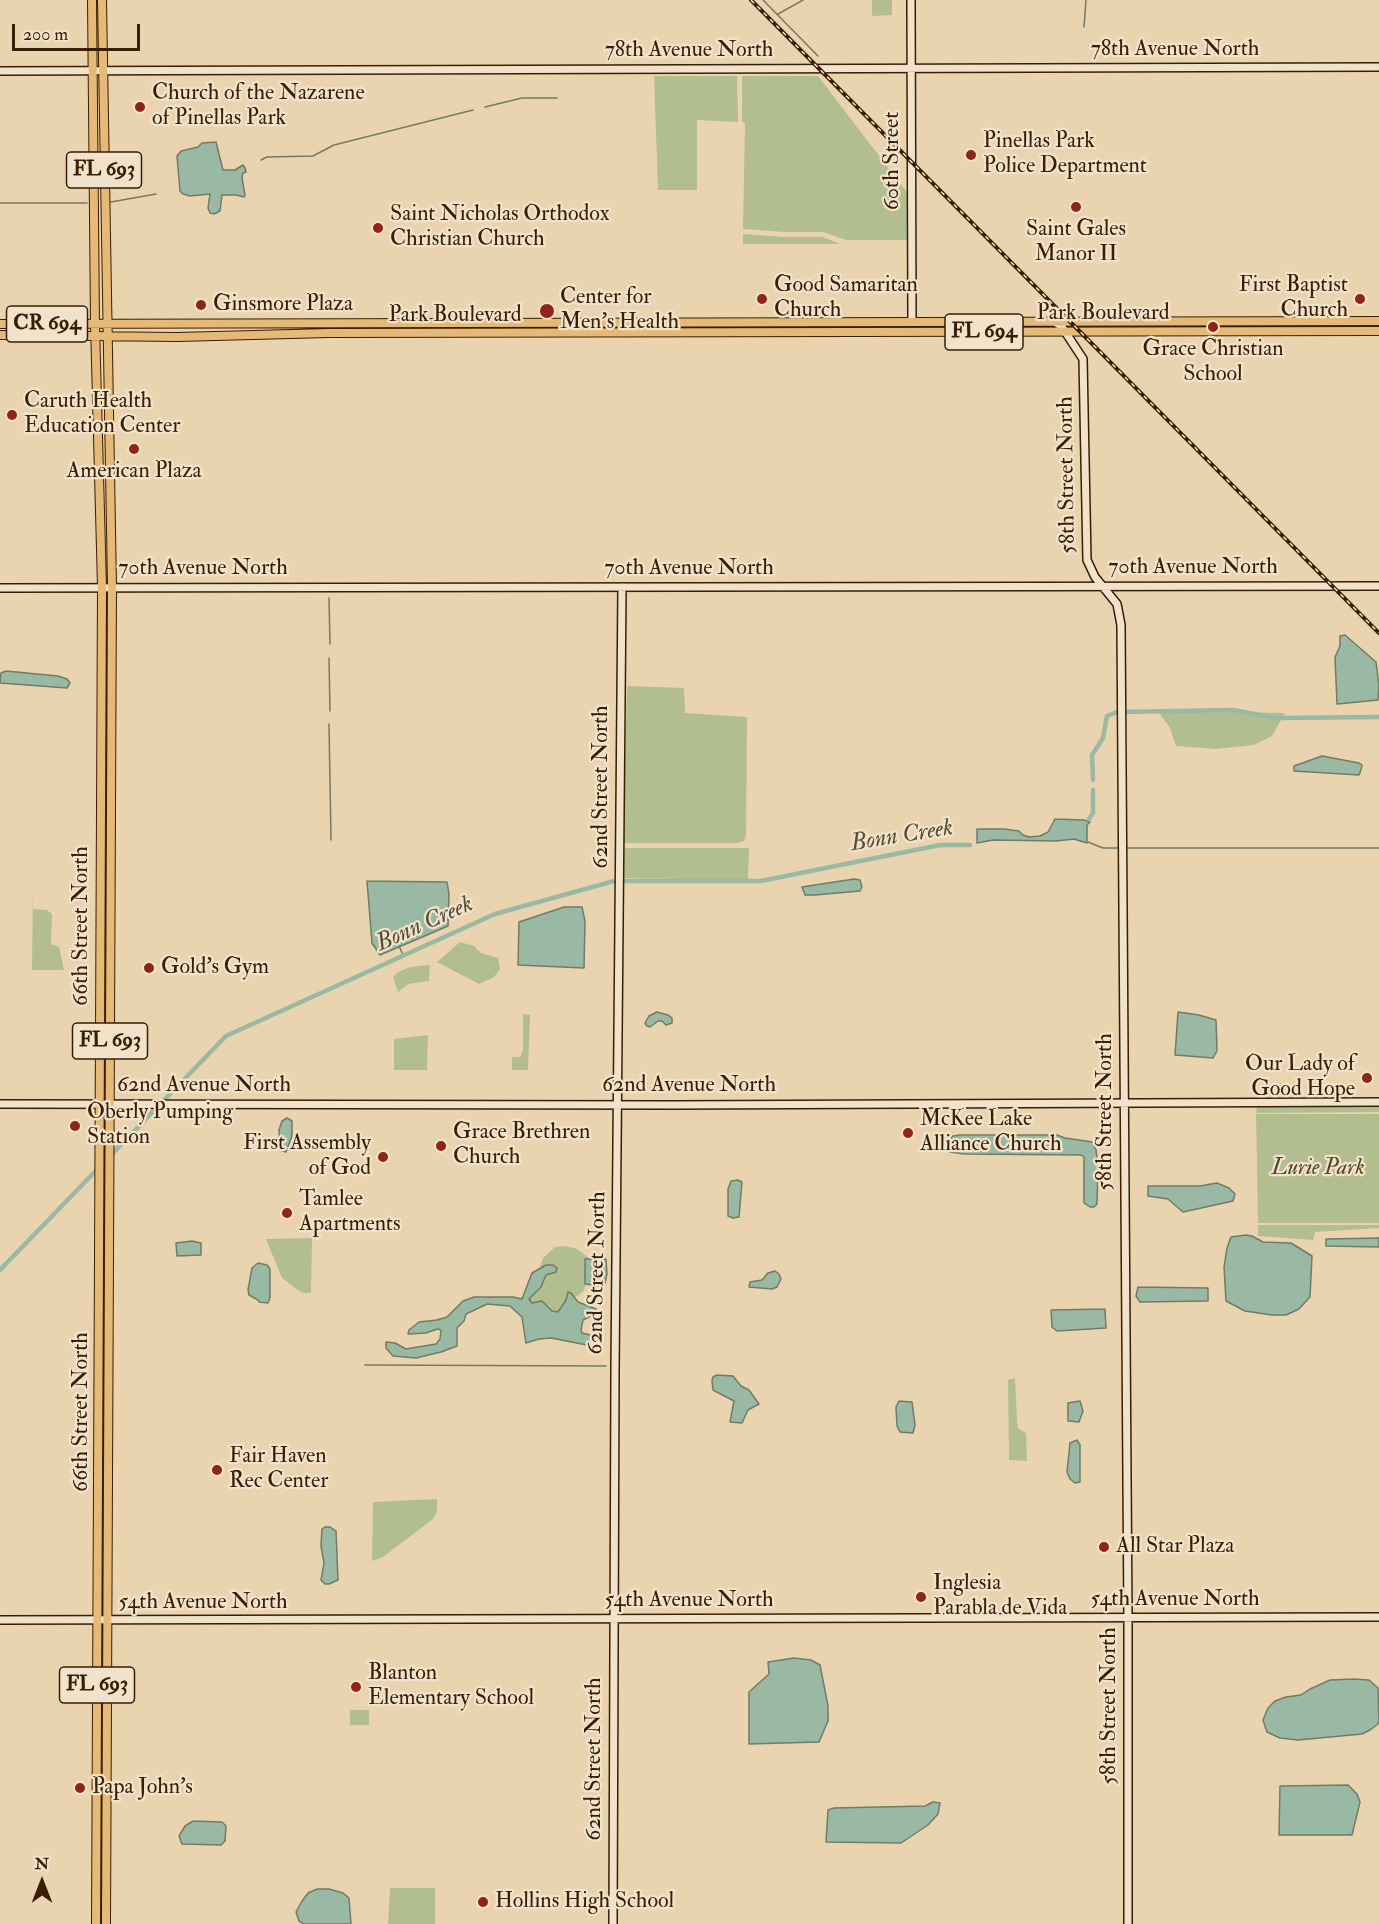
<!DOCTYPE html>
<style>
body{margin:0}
#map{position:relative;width:1379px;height:1924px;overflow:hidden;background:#ead4af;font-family:"IM FELL Double Pica",serif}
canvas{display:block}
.north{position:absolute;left:12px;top:1852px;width:60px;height:60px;-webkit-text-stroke:4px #f1e3cb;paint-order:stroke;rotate:0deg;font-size:16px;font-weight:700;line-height:24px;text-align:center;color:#381e04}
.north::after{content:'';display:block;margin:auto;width:21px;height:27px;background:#381e04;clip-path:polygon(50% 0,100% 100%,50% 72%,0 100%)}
.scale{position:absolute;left:12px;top:24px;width:128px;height:27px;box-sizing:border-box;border:3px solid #381e04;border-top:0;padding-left:8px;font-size:18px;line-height:21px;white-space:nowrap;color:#381e04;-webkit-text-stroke:4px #f1e3cb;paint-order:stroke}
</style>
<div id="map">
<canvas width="1379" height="1924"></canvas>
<div class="north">N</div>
<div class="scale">200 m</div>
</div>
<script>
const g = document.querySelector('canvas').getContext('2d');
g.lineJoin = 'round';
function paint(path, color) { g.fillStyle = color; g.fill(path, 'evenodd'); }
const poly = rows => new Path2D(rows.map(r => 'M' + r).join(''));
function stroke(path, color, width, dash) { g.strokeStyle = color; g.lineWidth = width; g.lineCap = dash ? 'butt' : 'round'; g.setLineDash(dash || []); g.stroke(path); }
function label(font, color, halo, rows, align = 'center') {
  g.font = font + ' "IM FELL Double Pica",serif'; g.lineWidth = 4.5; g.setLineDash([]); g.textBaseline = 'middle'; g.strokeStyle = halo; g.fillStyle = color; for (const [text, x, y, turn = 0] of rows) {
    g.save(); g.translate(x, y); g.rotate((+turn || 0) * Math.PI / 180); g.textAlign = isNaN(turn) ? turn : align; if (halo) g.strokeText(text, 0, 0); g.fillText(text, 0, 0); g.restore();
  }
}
paint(poly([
 [872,0,892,0,892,15,872,16],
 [654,76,737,76,738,122,697,120,697,190,658,190],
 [742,76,818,76,909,195,909,240,846,240,823,232,784,232,743,229,745,123,742,122],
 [743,234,784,237,823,237,840,244,743,244],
 [627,686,684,688,685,713,747,717,746,835,744,841,738,843,623,843],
 [1158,711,1285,713,1272,736,1254,745,1215,749,1176,746,1170,728],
 [623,848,749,848,748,880,623,878],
 [33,886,33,909,47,910,52,914,51,944,59,947,64,970,32,970],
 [460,942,474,946,481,953,498,958,500,969,494,977,479,984,437,962],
 [430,965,429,981,408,984,398,992,393,977,398,972,410,967],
 [523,1014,530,1015,528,1070,512,1070,512,1057,520,1057,523,1050],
 [428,1035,427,1070,394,1070,394,1039],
 [1364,1105,1365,1107,1379,1107,1379,1112,1256,1113,1257,1106],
 [1256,1114,1379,1114,1379,1223,1258,1223],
 [1258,1225,1379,1225,1379,1228,1315,1232,1313,1240,1258,1236],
 [312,1238,311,1293,302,1293,282,1278,266,1239],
 [566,1246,577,1249,590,1259,586,1259,586,1284,584,1290,579,1295,575,1297,571,1293,558,1312,552,1311,542,1301,532,1303,528,1299,541,1287,546,1275,546,1265,540,1267,543,1258,555,1247],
 [1015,1378,1017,1420,1018,1428,1026,1433,1027,1461,1009,1460,1008,1380],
 [437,1499,437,1512,433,1519,383,1557,372,1561,373,1502],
 [350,1710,369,1710,369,1725,350,1725],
 [390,1888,435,1888,435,1924,388,1924]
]), '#b2be8f');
const water = poly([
 [216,142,223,170,235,170,243,165,245,168,246,172,243,173,242,178,245,195,244,197,236,195,222,195,220,211,214,214,210,213,208,208,210,194,190,196,183,194,180,191,177,156,181,151,198,147,202,143,216,142],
 [1345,635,1376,662,1379,686,1378,700,1337,704,1335,657,1340,646,1340,636,1345,635],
 [6,671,58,676,67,679,70,683,67,688,0,683,1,673,6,671],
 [1322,756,1359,763,1362,765,1361,770,1359,775,1294,771,1294,766,1322,756],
 [1055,819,1084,820,1090,822,1087,825,1087,843,1074,839,1056,841,993,840,977,843,977,829,1004,829,1019,831,1023,835,1029,837,1040,836,1048,832,1055,819],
 [854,879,860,880,862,887,860,891,815,895,805,895,802,887,854,879],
 [367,881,447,882,449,894,448,926,380,955,372,943,367,881],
 [564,907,582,907,585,921,584,968,518,965,519,922,564,907],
 [657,1012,668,1015,672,1018,672,1023,666,1025,662,1021,658,1021,650,1027,647,1026,645,1023,649,1016,657,1012],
 [1178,1012,1199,1015,1216,1020,1217,1051,1213,1058,1175,1055,1178,1012],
 [287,1118,292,1121,292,1136,286,1152,280,1150,279,1130,282,1121,287,1118],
 [960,1135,1057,1135,1065,1138,1093,1142,1096,1150,1098,1165,1097,1204,1094,1207,1090,1207,1084,1203,1084,1157,1081,1155,964,1154,950,1152,947,1149,946,1142,953,1136,960,1135],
 [738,1180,742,1182,739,1217,733,1218,728,1216,728,1189,731,1181,738,1180],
 [1217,1183,1229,1188,1235,1194,1233,1201,1183,1212,1168,1199,1148,1196,1148,1186,1200,1186,1217,1183],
 [1246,1235,1252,1236,1263,1242,1291,1243,1312,1256,1310,1297,1299,1309,1286,1315,1272,1315,1245,1311,1226,1301,1224,1267,1227,1248,1231,1237,1246,1235],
 [1379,1238,1379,1247,1326,1246,1326,1239,1379,1238],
 [192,1241,201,1243,201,1255,177,1256,176,1243,192,1241],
 [585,1259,606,1259,607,1274,605,1283,600,1286,585,1284,585,1259],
 [258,1263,267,1265,270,1269,270,1298,268,1303,259,1302,258,1300,249,1295,248,1290,252,1268,258,1263],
 [546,1265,553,1265,557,1268,556,1272,546,1275,541,1287,529,1299,532,1303,542,1301,552,1311,558,1312,566,1300,568,1292,571,1293,578,1302,596,1309,597,1313,583,1320,581,1330,582,1333,590,1335,592,1338,587,1345,551,1338,539,1339,526,1343,522,1317,510,1306,487,1304,466,1314,464,1321,457,1328,457,1346,441,1352,416,1358,393,1356,386,1348,386,1342,395,1343,406,1349,436,1344,440,1339,441,1330,437,1329,426,1333,408,1334,409,1330,419,1322,437,1320,447,1317,463,1301,474,1297,513,1297,522,1299,532,1273,546,1265],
 [775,1271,779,1274,781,1279,777,1287,772,1289,749,1287,750,1282,762,1280,768,1273,775,1271],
 [1138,1287,1208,1288,1208,1301,1140,1302,1136,1296,1138,1287],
 [1105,1309,1106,1328,1057,1331,1052,1327,1051,1310,1105,1309],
 [717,1375,733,1376,741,1386,749,1390,759,1404,748,1410,742,1423,730,1422,734,1401,713,1390,712,1381,713,1377,717,1375],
 [899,1401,912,1402,915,1425,913,1433,900,1432,897,1426,896,1407,899,1401],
 [1080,1401,1083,1411,1079,1422,1068,1421,1068,1403,1080,1401],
 [1077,1440,1080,1445,1080,1482,1075,1483,1070,1479,1067,1472,1070,1443,1077,1440],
 [325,1527,330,1527,336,1531,338,1580,329,1584,325,1584,321,1580,324,1563,321,1546,322,1529,325,1527],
 [794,1658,811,1660,820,1665,828,1706,828,1721,819,1742,749,1744,749,1692,769,1674,768,1662,794,1658],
 [1353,1679,1369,1680,1378,1688,1379,1720,1378,1724,1370,1730,1362,1734,1298,1740,1280,1738,1267,1732,1263,1720,1268,1708,1275,1701,1286,1697,1301,1695,1310,1689,1330,1680,1353,1679],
 [1348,1785,1357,1794,1360,1802,1352,1835,1279,1835,1280,1786,1348,1785],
 [933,1802,940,1803,938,1814,928,1825,901,1843,826,1842,828,1810,834,1808,925,1806,933,1802],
 [193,1821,222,1822,226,1826,225,1841,221,1845,182,1844,179,1836,185,1826,193,1821],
 [317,1889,329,1889,343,1893,349,1898,351,1924,304,1924,299,1921,296,1912,302,1901,308,1893,317,1889]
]);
paint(water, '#99b9a5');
stroke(water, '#727b65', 1.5);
stroke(poly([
 [763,0,818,56],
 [778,14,803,0],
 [1084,27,1086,0],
 [485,107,522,98,557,98],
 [261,160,267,157,313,156,334,145,473,110],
 [111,202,156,194],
 [0,203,87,203],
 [329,598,330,644],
 [329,658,330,711],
 [329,724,331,840],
 [1088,842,1103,848,1120,848],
 [1125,848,1379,848],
 [399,946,403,955],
 [365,1365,606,1366]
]), '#727b65', 1.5);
stroke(poly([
 [1093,780,1092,755,1103,738,1107,716,1117,712,1233,710,1277,718,1379,717],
 [1089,819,1093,813,1093,790],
 [0,1270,226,1036,495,914,614,881,761,881,940,845,970,845]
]), '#99b9a5', 4.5);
const secondary = poly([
 [911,0,912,322],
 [0,71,1379,67],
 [1055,322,1062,327,1083,359,1087,560,1095,577,1117,604,1121,625,1128,1618,1128,1924],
 [0,588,1379,586],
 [0,1104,674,1105,1379,1102],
 [0,1620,1379,1617],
 [613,1924,615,1369,622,587]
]);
const primary = poly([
 [92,0,95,324,102,587,96,1924],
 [102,0,112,587,106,1924],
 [0,324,1379,321],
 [0,335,177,337,329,333,1379,331]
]);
stroke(secondary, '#381e04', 10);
stroke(primary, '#381e04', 10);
stroke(secondary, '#f1e3cb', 7);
stroke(primary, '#e5ba78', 8);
const rail = poly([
 [751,0,1379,633]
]);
stroke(rail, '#381e04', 4);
stroke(rail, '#f1e3cb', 1.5, [4.5]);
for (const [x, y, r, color] of [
 [140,107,6,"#8f2418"],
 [971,155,6,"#8f2418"],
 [1076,207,6,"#8f2418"],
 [378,228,6,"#8f2418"],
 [762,299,6,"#8f2418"],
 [1360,299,6,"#8f2418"],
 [201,305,6,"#8f2418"],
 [547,311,8,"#8f2418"],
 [1213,327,6,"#8f2418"],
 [12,415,6,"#8f2418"],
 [134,449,6,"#8f2418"],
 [149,968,6,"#8f2418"],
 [1367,1078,6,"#8f2418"],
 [75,1126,6,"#8f2418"],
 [908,1133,6,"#8f2418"],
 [441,1146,6,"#8f2418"],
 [383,1157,6,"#8f2418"],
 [287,1213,6,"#8f2418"],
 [217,1470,6,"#8f2418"],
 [1104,1547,6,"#8f2418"],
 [921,1597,6,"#8f2418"],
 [356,1687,6,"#8f2418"],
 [80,1788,6,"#8f2418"],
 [483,1902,6,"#8f2418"]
]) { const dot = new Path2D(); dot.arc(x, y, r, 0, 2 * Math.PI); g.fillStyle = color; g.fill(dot); stroke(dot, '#f1e3cb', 2); }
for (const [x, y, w] of [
 [104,170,75],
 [47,324,81],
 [984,332,78],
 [110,1041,75],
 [97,1685,75]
]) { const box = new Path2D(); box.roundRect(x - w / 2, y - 18, w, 36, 4.5); g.fillStyle = '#f1e3cb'; g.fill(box); stroke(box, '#381e04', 1.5); }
label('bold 21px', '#381e04', null, [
 ["FL 693",104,170],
 ["CR 694",47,324],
 ["FL 694",984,332],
 ["FL 693",110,1041],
 ["FL 693",97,1685]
]);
label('22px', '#381e04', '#f1e3cb', [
 ["78th Avenue North",1175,50],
 ["78th Avenue North",689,51],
 ["60th Street",893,161,-90],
 ["Park Boulevard",1103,314],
 ["Park Boulevard",455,316],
 ["58th Street North",1068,475,-91],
 ["70th Avenue North",1193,568],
 ["70th Avenue North",203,569],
 ["70th Avenue North",689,569],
 ["62nd Street North",602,787,-90],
 ["66th Street North",82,926,-90],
 ["62nd Avenue North",204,1086],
 ["62nd Avenue North",689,1086],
 ["58th Street North",1106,1112,-90],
 ["62nd Street North",598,1273,-89],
 ["66th Street North",82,1412,-90],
 ["54th Avenue North",1175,1600],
 ["54th Avenue North",689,1601],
 ["54th Avenue North",203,1603],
 ["58th Street North",1110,1706,-90],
 ["62nd Street North",595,1759,-90]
]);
label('22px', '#381e04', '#f1e3cb', [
 ["Church of the Nazarene",152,94],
 ["of Pinellas Park",152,119],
 ["Pinellas Park",983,142],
 ["Police Department",983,167],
 ["Saint Nicholas Orthodox",390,215],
 ["Christian Church",390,240],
 ["Saint Gales",1076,230,"center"],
 ["Manor II",1076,255,"center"],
 ["Good Samaritan",774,286],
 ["Church",774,311],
 ["First Baptist",1348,286,"right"],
 ["Church",1348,311,"right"],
 ["Center for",560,298],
 ["Men's Health",560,323],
 ["Ginsmore Plaza",213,305],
 ["Grace Christian",1213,350,"center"],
 ["School",1213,375,"center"],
 ["Caruth Health",24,402],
 ["Education Center",24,427],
 ["American Plaza",134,472,"center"],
 ["Gold's Gym",161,968],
 ["Our Lady of",1355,1065,"right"],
 ["Good Hope",1355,1090,"right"],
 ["Oberly Pumping",87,1113],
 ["Station",87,1138],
 ["McKee Lake",920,1120],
 ["Alliance Church",920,1145],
 ["Grace Brethren",453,1133],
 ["Church",453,1158],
 ["First Assembly",371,1144,"right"],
 ["of God",371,1169,"right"],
 ["Tamlee",299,1200],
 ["Apartments",299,1225],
 ["Fair Haven",229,1457],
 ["Rec Center",229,1482],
 ["All Star Plaza",1116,1547],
 ["Inglesia",933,1584],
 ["Parabla de Vida",933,1609],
 ["Blanton",368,1674],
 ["Elementary School",368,1699],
 ["Papa John's",92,1788],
 ["Hollins High School",495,1902]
], 'left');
label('italic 22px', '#564627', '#f1e3cb', [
 ["Lurie Park",1318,1169]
]);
label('italic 24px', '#554c34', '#f1e3cb', [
 ["Bonn Creek",902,837,-9],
 ["Bonn Creek",425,925,-24]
]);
</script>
